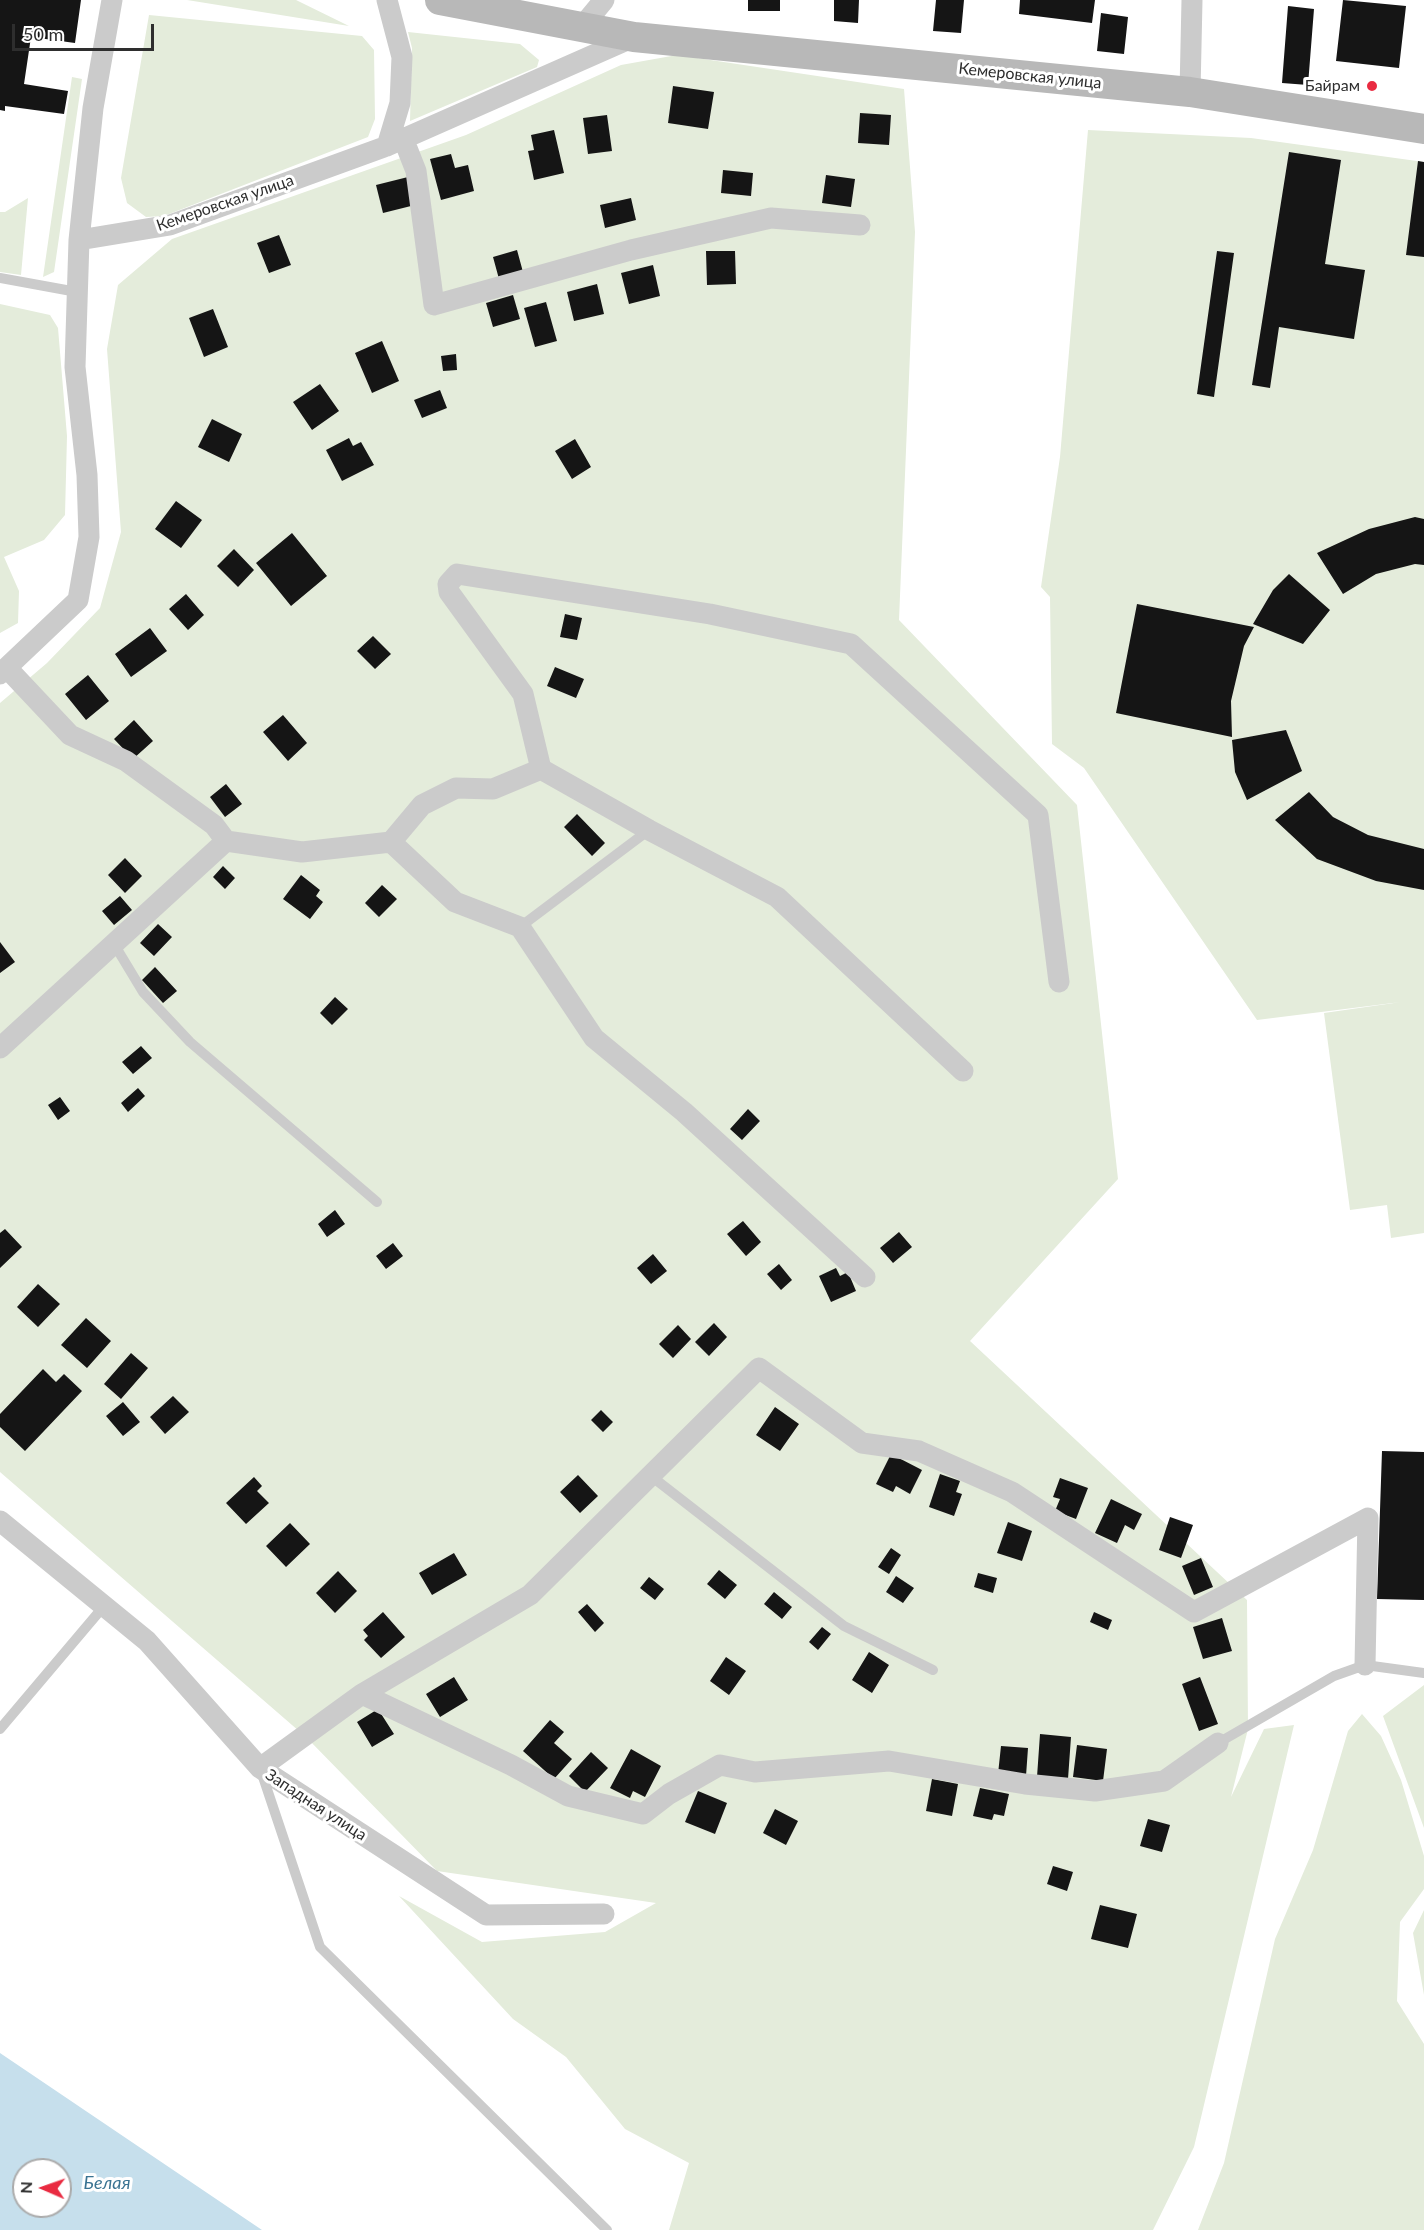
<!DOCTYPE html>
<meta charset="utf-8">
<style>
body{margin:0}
#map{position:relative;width:1424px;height:2230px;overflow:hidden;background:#fff;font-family:Lato,sans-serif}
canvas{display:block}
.north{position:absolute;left:12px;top:2158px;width:60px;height:60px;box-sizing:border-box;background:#fff;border:2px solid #ababab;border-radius:50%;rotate:272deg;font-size:16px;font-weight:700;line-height:24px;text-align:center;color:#2e2e2e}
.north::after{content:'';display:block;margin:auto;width:21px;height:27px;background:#e92b41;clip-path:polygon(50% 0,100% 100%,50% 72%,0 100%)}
.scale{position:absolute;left:12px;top:24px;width:142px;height:27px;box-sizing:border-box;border:3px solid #2e2e2e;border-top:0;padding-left:8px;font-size:18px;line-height:21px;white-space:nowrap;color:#2e2e2e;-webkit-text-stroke:4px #fff;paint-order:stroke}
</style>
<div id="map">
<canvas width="1424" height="2230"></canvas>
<div class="north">N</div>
<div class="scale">50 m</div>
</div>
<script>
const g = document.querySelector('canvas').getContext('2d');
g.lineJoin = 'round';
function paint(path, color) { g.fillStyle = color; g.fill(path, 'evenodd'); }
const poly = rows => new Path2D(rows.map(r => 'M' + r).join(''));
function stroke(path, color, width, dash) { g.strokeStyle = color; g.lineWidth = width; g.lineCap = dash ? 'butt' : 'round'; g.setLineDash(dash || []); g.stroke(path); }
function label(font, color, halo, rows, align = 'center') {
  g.font = font + ' Lato,sans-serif'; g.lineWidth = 6; g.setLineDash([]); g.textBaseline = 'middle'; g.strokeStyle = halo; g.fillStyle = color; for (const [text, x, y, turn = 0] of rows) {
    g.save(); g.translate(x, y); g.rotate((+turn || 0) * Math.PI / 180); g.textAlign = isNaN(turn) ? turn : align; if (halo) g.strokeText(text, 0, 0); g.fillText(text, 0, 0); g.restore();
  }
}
paint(poly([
 [187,0,296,0,349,26],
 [149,15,362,36,374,50,375,119,368,137,164,216,146,217,127,203,121,178],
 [408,32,520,44,539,60,537,67,410,121,412,48],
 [677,55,904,89,915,232,899,620,1077,805,1118,1179,970,1341,1247,1600,1248,1729,1231,1797,1264,1729,1294,1725,1194,2147,1153,2230,669,2230,689,2163,625,2129,566,2057,513,2019,399,1896,482,1942,605,1932,656,1903,437,1871,307,1738,0,1472,0,703,47,663,100,608,121,532,107,349,118,285,172,239,466,135,621,65],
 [72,77,82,79,54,272,43,277],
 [1088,130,1251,138,1424,162,1424,1233,1391,1238,1387,1205,1350,1210,1324,1013,1401,1002,1257,1020,1084,768,1052,744,1050,597,1041,587,1060,457],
 [28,198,21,275,0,272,0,212,5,212],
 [0,304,50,315,58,328,67,436,65,515,44,540,4,557,19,591,18,623,0,633],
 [1424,1685,1424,1828,1383,1716],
 [1362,1714,1381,1736,1401,1780,1424,1856,1424,1889,1400,1922,1397,2001,1424,2044,1424,2230,1198,2230,1224,2163,1275,1939,1313,1850,1348,1731],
 [1424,1910,1424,1995,1413,1933]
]), '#e4ecdb');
paint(poly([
 [0,2053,262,2230,0,2230],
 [24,2170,60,2170,60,2206,24,2206]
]), '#c6dfec');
paint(poly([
 [0,0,81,0,75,43,31,37,24,84,68,91,64,114,5,106,5,111,0,110],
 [748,0,780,0,780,11,748,11],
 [834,0,859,0,858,23,834,21],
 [936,0,964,0,961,33,933,31],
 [1020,0,1095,0,1092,23,1019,14],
 [1343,0,1406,6,1399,68,1336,61],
 [1288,6,1314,9,1308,85,1282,83],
 [1101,13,1128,17,1124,54,1097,51],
 [673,86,714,92,708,129,668,123],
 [860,113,891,115,889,145,858,143],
 [607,115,612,151,588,154,583,118],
 [554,130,564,173,534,180,528,151,534,150,531,135],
 [1289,152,1341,160,1325,264,1365,270,1354,339,1279,327,1270,388,1252,385],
 [451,154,455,168,468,165,474,191,441,200,430,159],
 [1418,161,1424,162,1424,257,1406,255],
 [723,170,753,173,751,196,721,193],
 [826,175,855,179,851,207,822,203],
 [408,177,415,205,383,213,376,185],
 [631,198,636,220,605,228,600,205],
 [279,235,291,265,269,273,257,243],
 [517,250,523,272,499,279,493,257],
 [706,251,735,251,736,284,707,285],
 [1217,251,1234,253,1214,397,1197,394],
 [653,265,660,296,629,304,621,273],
 [597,284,604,314,574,321,567,292],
 [513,295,520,319,493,327,486,303],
 [546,302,557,341,535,347,524,308],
 [213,309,228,347,204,357,189,318],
 [382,341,399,381,372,393,355,353],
 [456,354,457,370,443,371,441,356],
 [320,384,339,411,312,430,293,402],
 [440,390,447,408,422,418,414,400],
 [212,419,242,434,229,462,198,447],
 [349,438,353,446,361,442,374,465,342,481,326,450],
 [575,439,591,467,572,479,555,451],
 [176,501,202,520,181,548,155,529],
 [1415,517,1424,519,1424,565,1415,564,1376,574,1343,594,1317,553,1369,529],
 [292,533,327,576,291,606,256,563],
 [234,549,254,570,238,587,217,566],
 [1289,574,1330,610,1303,644,1253,624,1273,590],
 [186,594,204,615,188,630,169,609],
 [1137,604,1254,627,1244,646,1231,701,1232,737,1116,713],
 [565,614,582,618,577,640,560,637],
 [150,628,167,651,131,677,115,654],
 [373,636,391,654,375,669,357,651],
 [555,667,584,679,576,698,547,686],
 [88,675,109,701,86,720,65,694],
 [283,715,307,743,288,761,263,732],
 [134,720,153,741,133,759,114,739],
 [1286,730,1302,771,1247,800,1235,772,1232,740],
 [226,784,242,804,225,817,210,797],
 [1309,792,1333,817,1368,835,1424,849,1424,890,1376,881,1317,859,1275,820],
 [577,814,605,843,592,856,564,827],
 [125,858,142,876,125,893,108,875],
 [223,866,235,878,225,889,213,877],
 [301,875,320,890,316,896,323,902,310,919,283,899],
 [382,885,397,899,379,917,365,903],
 [120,896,132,910,114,925,102,911],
 [158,924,172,937,154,956,140,943],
 [0,942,15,962,0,973],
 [155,967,177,991,163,1003,142,980],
 [335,997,348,1009,332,1025,320,1013],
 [141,1046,152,1058,133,1074,122,1062],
 [138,1088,145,1096,128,1112,121,1103],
 [60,1097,70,1111,58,1120,48,1105],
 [748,1109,760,1121,742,1140,730,1129],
 [335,1210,345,1224,327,1237,318,1224],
 [743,1221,761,1242,746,1256,727,1234],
 [5,1229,22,1247,0,1268,0,1233],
 [899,1232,912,1247,893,1263,880,1248],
 [393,1243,403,1256,386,1269,376,1256],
 [653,1254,667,1271,651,1284,637,1268],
 [779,1264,792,1280,781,1290,767,1274],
 [836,1268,840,1276,848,1272,856,1291,831,1302,819,1276],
 [38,1284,60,1304,38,1327,17,1307],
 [86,1318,111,1341,87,1368,61,1345],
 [714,1323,727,1337,709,1356,695,1342],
 [678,1325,691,1339,673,1358,659,1344],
 [131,1353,148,1368,121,1399,104,1384],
 [43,1369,56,1382,64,1374,82,1391,25,1451,0,1427,0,1414],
 [173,1396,189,1412,165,1434,150,1417],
 [123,1402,140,1422,123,1436,106,1416],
 [775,1407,799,1424,780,1451,756,1435],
 [601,1410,613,1422,603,1432,591,1420],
 [1382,1451,1424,1452,1424,1600,1377,1599],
 [891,1454,922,1470,910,1494,896,1486,893,1492,876,1484],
 [940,1474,960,1481,956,1492,962,1494,954,1516,929,1507],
 [578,1475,598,1496,580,1513,560,1492],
 [254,1477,262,1486,257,1491,269,1503,246,1524,226,1503],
 [1060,1478,1088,1488,1076,1519,1055,1511,1060,1499,1053,1497],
 [1111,1499,1142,1514,1134,1530,1125,1525,1117,1543,1095,1533],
 [1170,1517,1193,1525,1181,1558,1159,1550],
 [1008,1522,1032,1531,1022,1561,997,1553],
 [290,1523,310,1544,286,1567,266,1546],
 [891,1548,901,1555,889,1574,878,1567],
 [454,1553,467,1575,432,1595,419,1573],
 [1201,1558,1213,1587,1194,1595,1182,1566],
 [719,1570,737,1585,725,1599,707,1584],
 [338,1571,357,1591,335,1613,316,1593],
 [978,1573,997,1578,993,1593,974,1587],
 [896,1576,914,1588,903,1603,886,1592],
 [649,1577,664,1589,655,1600,640,1588],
 [774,1592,792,1607,782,1619,764,1604],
 [587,1604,604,1623,595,1632,578,1612],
 [383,1612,405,1637,381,1658,364,1640,368,1636,363,1630],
 [1094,1612,1112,1620,1108,1630,1090,1622],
 [1222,1618,1232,1651,1203,1659,1193,1627],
 [822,1627,831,1634,818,1650,809,1642],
 [869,1652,889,1665,872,1693,852,1680],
 [726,1657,746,1671,729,1695,710,1681],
 [454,1677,468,1700,440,1717,426,1694],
 [1200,1677,1218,1724,1199,1731,1182,1684],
 [378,1709,394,1734,372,1747,357,1722],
 [550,1720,564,1732,554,1743,572,1759,554,1779,523,1751],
 [1040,1734,1071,1737,1068,1779,1037,1777],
 [1077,1745,1107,1749,1103,1781,1073,1777],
 [1001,1746,1028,1748,1026,1776,998,1774],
 [631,1749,661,1766,645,1797,633,1791,630,1798,610,1788],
 [591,1752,608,1768,585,1792,569,1776],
 [932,1779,958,1784,952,1816,926,1811],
 [980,1788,1009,1794,1004,1816,994,1814,992,1820,973,1816],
 [698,1791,727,1803,715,1834,685,1822],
 [775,1809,798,1821,786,1845,763,1833],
 [1148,1819,1170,1825,1162,1852,1140,1846],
 [1053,1866,1073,1872,1067,1891,1047,1884],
 [1100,1905,1137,1914,1128,1948,1091,1939]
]), '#151515');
stroke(poly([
 [0,278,77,292],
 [520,927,649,830],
 [114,944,143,992,190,1042,377,1202],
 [651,1476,844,1626,933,1670],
 [0,1729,104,1606],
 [1218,1743,1334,1676,1365,1665,1424,1673],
 [261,1771,320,1947,607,2230]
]), '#cbcbcb', 10);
stroke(poly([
 [387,0,402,57,400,103,387,146],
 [581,28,604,0],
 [1190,92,1192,0],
 [403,138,416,171,434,305,631,250,771,218,860,225],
 [79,240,170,225,387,146,634,37],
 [7,668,70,735,126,761,214,825,226,841,302,852,391,842,455,902,520,927,594,1038,684,1112,865,1277],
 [0,674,78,600,89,537,87,475,75,367,79,240,93,108,112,0],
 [541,769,523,694,449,592,448,584,457,574,710,614,851,644,1038,815,1059,982],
 [391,842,422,805,456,788,493,789,541,769,649,830,777,897,963,1071],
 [0,1048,226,841],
 [0,1521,147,1641,260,1768,486,1915,604,1914],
 [362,1694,511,1765,568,1796,643,1814,669,1794,720,1765,755,1772,889,1761,1025,1784,1095,1791,1164,1781,1218,1743],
 [260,1768,362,1694,530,1595,759,1368,862,1443,919,1451,1012,1492,1194,1612,1368,1518,1365,1665]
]), '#cbcbcb', 21);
stroke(poly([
 [440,0,634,37,1190,92,1424,129]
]), '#b8b8b8', 30);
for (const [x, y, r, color] of [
 [1372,86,6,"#e92b41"]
]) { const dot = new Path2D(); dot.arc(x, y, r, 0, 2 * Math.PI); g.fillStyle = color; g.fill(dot); stroke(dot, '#fff', 2); }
label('16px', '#2e2e2e', '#fff', [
 ["Кемеровская улица",1030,76,6],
 ["Кемеровская улица",225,203,-19],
 ["Западная улица",316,1805,33]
]);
label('16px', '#2e2e2e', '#fff', [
 ["Байрам",1360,86]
], 'right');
label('italic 18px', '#3a7392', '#fff', [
 ["Белая",107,2183]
]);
</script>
